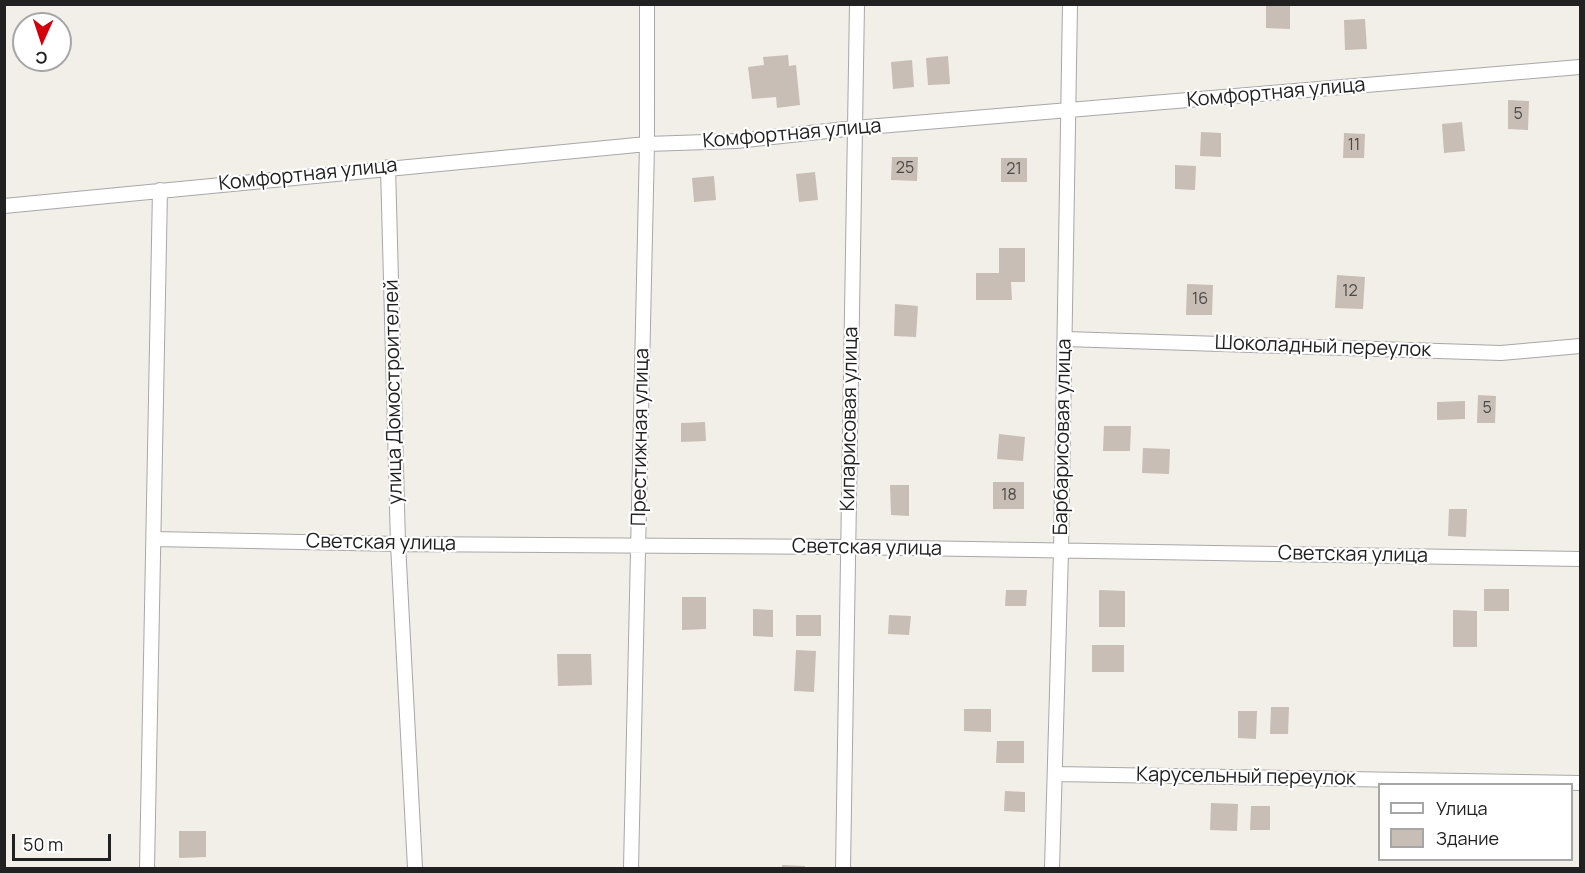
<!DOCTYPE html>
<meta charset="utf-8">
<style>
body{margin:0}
#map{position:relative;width:1585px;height:873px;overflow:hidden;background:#f2eee8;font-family:Manrope,sans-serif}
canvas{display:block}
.frame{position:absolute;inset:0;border:6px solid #212121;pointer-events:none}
.legend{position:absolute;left:1378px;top:783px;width:195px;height:78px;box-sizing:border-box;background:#fff;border:2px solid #a6a6a6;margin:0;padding:8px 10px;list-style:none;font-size:18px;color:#212121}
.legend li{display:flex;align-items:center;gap:12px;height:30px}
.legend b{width:30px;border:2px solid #a6a6a6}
.north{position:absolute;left:12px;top:12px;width:60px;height:60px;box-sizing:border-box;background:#fff;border:2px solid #a6a6a6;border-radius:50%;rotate:183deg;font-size:16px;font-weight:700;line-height:24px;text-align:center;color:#212121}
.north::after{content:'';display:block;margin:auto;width:21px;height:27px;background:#d30009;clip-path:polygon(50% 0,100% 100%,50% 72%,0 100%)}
.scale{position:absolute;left:12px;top:834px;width:99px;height:27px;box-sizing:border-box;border:3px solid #212121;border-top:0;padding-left:8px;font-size:18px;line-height:21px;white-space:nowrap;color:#212121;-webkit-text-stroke:4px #fff;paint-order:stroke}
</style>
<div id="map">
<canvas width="1585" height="873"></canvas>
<div class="frame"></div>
<ul class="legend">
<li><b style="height:8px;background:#fff"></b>Улица</li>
<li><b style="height:16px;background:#c8beb6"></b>Здание</li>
</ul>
<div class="north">С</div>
<div class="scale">50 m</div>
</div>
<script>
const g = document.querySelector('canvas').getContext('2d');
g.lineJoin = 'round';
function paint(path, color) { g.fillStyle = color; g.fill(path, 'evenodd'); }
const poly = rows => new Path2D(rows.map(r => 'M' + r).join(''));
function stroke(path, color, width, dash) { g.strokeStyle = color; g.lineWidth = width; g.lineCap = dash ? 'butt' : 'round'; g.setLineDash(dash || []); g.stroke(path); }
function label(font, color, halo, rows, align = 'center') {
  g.font = font + ' Manrope,sans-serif'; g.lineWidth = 4.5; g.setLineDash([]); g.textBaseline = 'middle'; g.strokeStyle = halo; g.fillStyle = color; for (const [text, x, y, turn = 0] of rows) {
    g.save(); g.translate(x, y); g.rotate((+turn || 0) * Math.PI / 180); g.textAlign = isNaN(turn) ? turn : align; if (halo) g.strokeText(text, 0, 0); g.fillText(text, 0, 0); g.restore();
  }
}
paint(poly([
 [1266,4,1290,4,1290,29,1266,28],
 [1365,19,1367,49,1345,50,1344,20],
 [788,55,789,66,796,65,800,105,777,108,776,97,752,99,748,67,764,65,763,57],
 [948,56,950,84,928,85,926,58],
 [912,60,914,87,893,89,891,62],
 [1508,100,1529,101,1528,130,1508,129],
 [1462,122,1465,151,1444,153,1442,124],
 [1201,132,1221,133,1221,157,1200,156],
 [1344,133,1365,134,1364,158,1343,158],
 [892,157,918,157,917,181,891,180],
 [1001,158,1027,158,1027,182,1001,182],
 [1175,165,1196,166,1195,190,1175,189],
 [815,172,818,200,799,202,796,174],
 [714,176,716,200,694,202,692,178],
 [999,248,1025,248,1025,282,1011,282,1012,300,976,300,976,273,999,273],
 [1337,275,1365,277,1363,309,1335,308],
 [1187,284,1213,285,1212,315,1186,315],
 [895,304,918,306,916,337,894,336],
 [1478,395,1496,396,1495,423,1477,423],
 [1465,401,1465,419,1437,420,1437,402],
 [705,422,706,441,681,442,681,423],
 [1104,426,1131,426,1130,451,1103,451],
 [999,434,1025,437,1023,461,997,459],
 [1143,448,1170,449,1169,474,1142,473],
 [993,482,1024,482,1024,509,993,509],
 [890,485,909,485,909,516,891,515],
 [1449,509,1467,509,1466,537,1448,536],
 [1484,589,1509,589,1509,611,1484,611],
 [1006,590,1027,590,1026,606,1005,606],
 [1099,590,1125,591,1125,627,1099,627],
 [682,597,706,597,706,629,682,630],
 [753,609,773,610,773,637,753,636],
 [1453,610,1477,611,1477,647,1453,647],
 [796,615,821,615,821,636,796,636],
 [889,615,911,616,909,635,888,634],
 [1092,645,1124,645,1124,672,1092,672],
 [796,650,816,651,814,692,794,691],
 [557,654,591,654,592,685,558,686],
 [1271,707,1289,707,1288,734,1270,734],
 [964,709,991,709,991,732,964,731],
 [1238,711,1257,711,1256,739,1238,738],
 [997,741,1024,741,1024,763,996,763],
 [1005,791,1025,792,1025,812,1004,811],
 [1211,803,1238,804,1237,831,1210,830],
 [1251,806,1270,806,1270,830,1250,830],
 [179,831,206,831,206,857,179,858],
 [782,865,805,866,805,868,782,868]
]), '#c8beb6');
const minor = poly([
 [388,167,398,544,415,868],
 [4,206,647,144,736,141,855,128,1580,67],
 [1065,339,1501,353,1580,346],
 [154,539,398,544,848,547,1580,559],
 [1055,774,1580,783],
 [147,868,160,190],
 [631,868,647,144,647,4],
 [843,868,857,4],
 [1052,868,1061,551,1070,4]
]);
stroke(minor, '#a8a8a8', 16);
stroke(minor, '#fff', 14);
label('16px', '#4b4846', null, [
 ["5",1518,115],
 ["11",1354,146],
 ["25",905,169],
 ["21",1014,170],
 ["12",1350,292],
 ["16",1200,300],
 ["5",1487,409],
 ["18",1009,496]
]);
label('20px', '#212121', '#fff', [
 ["Комфортная улица",1276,93,-5],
 ["Комфортная улица",792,134,-5],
 ["Комфортная улица",308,175,-6],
 ["Шоколадный переулок",1323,347,2],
 ["улица Домостроителей",394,392,-91],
 ["Кипарисовая улица",850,419,-89],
 ["Престижная улица",641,437,-89],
 ["Барбарисовая улица",1063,437,-89],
 ["Светская улица",381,543,1],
 ["Светская улица",867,548,1],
 ["Светская улица",1353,555,1],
 ["Карусельный переулок",1246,777,1]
]);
</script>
